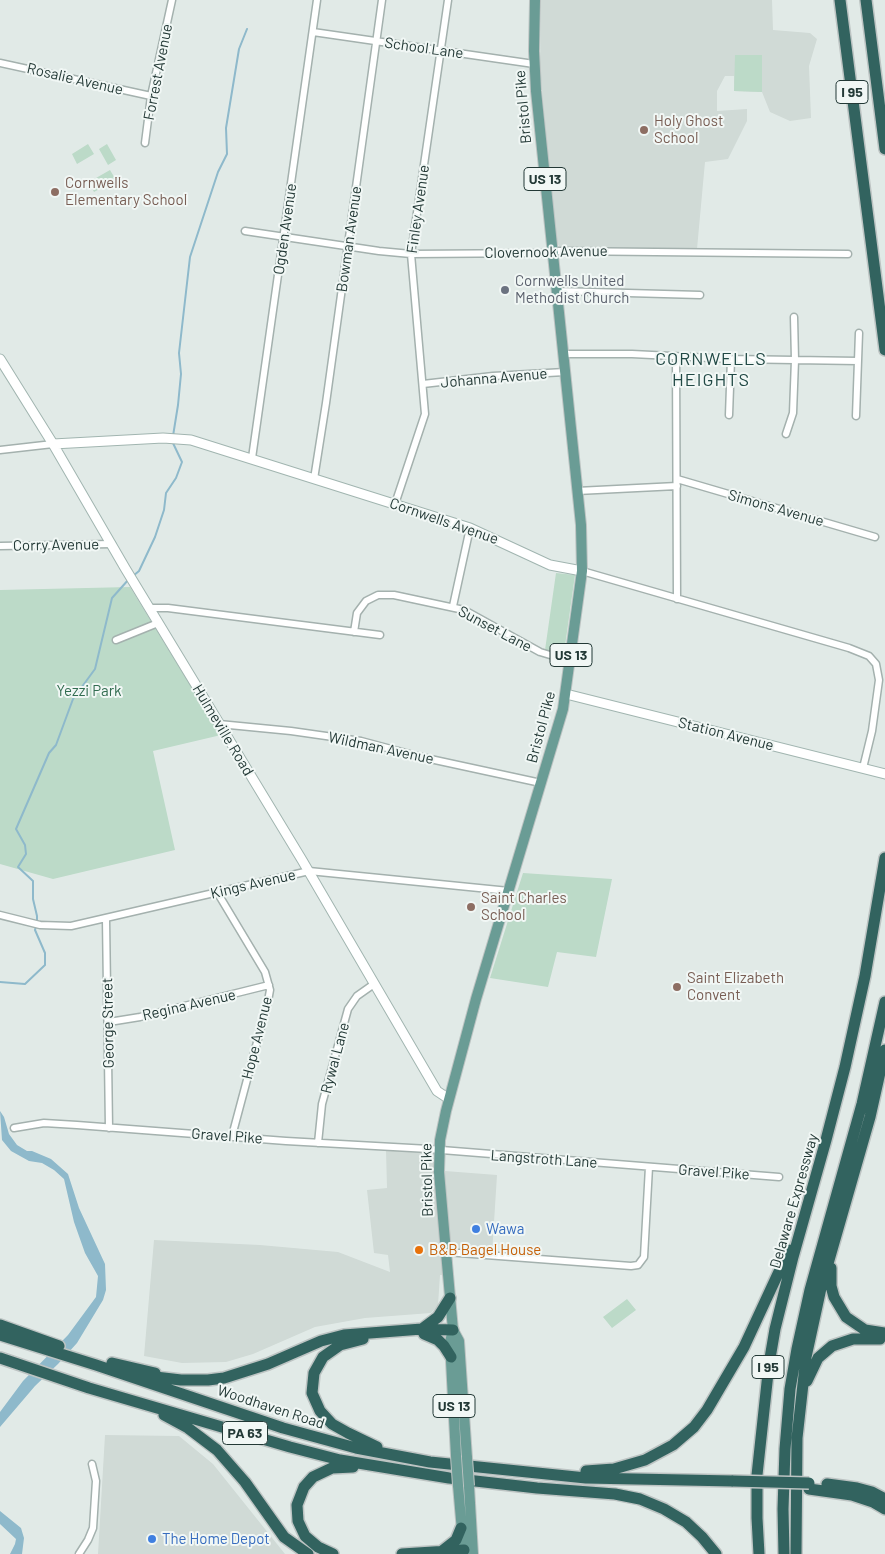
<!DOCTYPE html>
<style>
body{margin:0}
canvas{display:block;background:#e1eae7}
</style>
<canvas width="885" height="1554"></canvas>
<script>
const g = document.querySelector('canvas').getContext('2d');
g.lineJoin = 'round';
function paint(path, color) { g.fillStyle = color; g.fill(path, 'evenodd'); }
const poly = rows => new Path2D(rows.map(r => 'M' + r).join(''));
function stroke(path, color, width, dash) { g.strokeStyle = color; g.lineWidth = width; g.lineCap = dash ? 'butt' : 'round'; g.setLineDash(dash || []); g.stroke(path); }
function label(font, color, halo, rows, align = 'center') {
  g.font = font + ' Barlow,sans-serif'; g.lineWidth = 4; g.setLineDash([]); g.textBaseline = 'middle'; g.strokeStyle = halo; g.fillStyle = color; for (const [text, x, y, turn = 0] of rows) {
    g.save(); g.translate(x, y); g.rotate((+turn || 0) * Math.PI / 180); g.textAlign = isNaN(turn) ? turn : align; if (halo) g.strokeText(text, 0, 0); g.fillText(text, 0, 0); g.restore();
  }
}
paint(poly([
 [541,0,772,0,773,30,810,33,817,39,809,66,811,118,790,121,770,112,762,92,734,91,734,76,725,76,717,91,717,111,747,109,747,121,728,159,705,162,697,249,560,247,556,242,540,68],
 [386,1150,445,1153,445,1171,497,1175,492,1254,452,1251,453,1276,440,1275,438,1305,431,1313,365,1318,315,1327,253,1354,226,1362,182,1363,144,1356,154,1240,260,1245,338,1252,390,1272,388,1255,374,1253,367,1190,387,1188],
 [105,1435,179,1436,213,1464,285,1554,98,1554]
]), '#d0dad6');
paint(poly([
 [735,55,762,55,762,92,734,91],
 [88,144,94,154,77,164,72,154],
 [107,144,116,160,108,165,99,149],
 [110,170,116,180,94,192,89,182],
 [556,573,575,575,564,653,545,650],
 [130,587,221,735,153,751,175,850,53,879,0,864,0,590],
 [523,873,612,879,596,957,557,952,548,987,490,978],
 [627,1299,636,1310,612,1328,603,1317]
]), '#bcdac8');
paint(poly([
 [0,1111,4,1117,9,1134,17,1145,27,1151,32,1151,51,1159,68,1174,79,1208,105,1264,106,1290,103,1300,77,1343,58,1364,35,1386,0,1427,0,1412,23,1381,68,1335,96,1297,98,1276,85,1253,74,1222,64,1179,54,1170,42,1163,29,1161,11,1151,2,1140],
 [0,1511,21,1528,24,1538,22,1554,10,1554,15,1544,16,1539,0,1524]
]), '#8eb9cb');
stroke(poly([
 [173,436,178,405,181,374,179,353,190,257,218,172,227,154,226,128,239,49,247,29],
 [133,576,139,571,155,537,164,510,166,493,176,478,182,462,172,441],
 [37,922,37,916,33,899,33,881,18,867,26,854,25,845,16,829,49,753,56,745,73,699,95,669,112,598,129,579],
 [0,982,25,984,45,965,45,953,35,930,36,926]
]), '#8eb9cb', 2);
const street = poly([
 [313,32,534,64],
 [0,63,151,96],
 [145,143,151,96,172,0],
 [245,231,379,251,411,254,544,253,559,251,848,254],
 [556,291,700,295],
 [563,354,632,354,731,359,858,361],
 [676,357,677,599],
 [423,384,493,376,565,372],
 [729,415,731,359],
 [856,416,859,333],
 [786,434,793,413,795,360,794,317],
 [0,450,53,444],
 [252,458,317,0],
 [314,479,326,403,382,0],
 [677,479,875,537],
 [577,491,677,486],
 [395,504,425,414,411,254,448,0],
 [0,546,112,544],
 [582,571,849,648,869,656,876,664,879,680,872,731,863,768],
 [453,606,470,528],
 [149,608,168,608,380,635],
 [354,632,357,613,366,601,378,595,394,595,464,610,540,652,570,661],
 [116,640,158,623],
 [219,724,291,731,361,741,421,757,541,783],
 [217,892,265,972,270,990,268,1001,232,1136],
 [0,915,40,925,71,926,309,871,509,891],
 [106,919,109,1128],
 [109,1022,140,1017,269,985],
 [14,1128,44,1123,77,1125,286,1141,429,1149,779,1177],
 [318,1143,322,1104,348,1009,357,996,374,984],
 [446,1252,631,1266,638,1265,644,1257,649,1167],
 [79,1554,88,1540,93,1528,96,1481,92,1464]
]);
const secondary = poly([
 [0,359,53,444,125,568,302,860,437,1091,449,1099],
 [53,444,163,438,191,440,470,528,550,565,582,571],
 [566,694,885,774]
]);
const primary = poly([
 [453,1330,450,1342,456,1456],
 [467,1458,459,1341,453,1330,446,1252,439,1172,440,1140,446,1111,476,999,563,709,582,571,581,525,536,91,534,51,535,0],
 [458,1485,464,1554],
 [469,1486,473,1554]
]);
const highway = poly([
 [840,0,885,350],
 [866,0,885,149],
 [831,1268,831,1286,834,1297,846,1317,865,1330,885,1333],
 [0,1325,59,1346],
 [422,1329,438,1317,450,1298],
 [424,1334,438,1340,444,1346,451,1357],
 [0,1335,96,1365,283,1428,356,1448,430,1462,586,1478,733,1481],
 [363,1339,340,1345,323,1357,314,1373,312,1393,320,1411,332,1424,348,1433,377,1447],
 [0,1358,89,1388,290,1447,340,1460,449,1478,537,1488,615,1494,640,1499,664,1509,686,1522,702,1537,716,1554],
 [112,1363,155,1373],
 [147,1376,181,1380,208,1380,224,1378,268,1364,321,1341,344,1335,422,1329,453,1330],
 [807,1381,818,1358,832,1346,853,1339,880,1339],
 [164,1415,188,1428,217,1450,245,1482,284,1537,308,1554],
 [586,1471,614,1469,645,1460,673,1445,694,1427,707,1410,744,1347,789,1250],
 [827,1484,857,1488,872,1492,885,1499],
 [809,1489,852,1495,873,1502,885,1509],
 [442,1551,456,1540,461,1528],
 [333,1554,318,1547,305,1536,298,1521,297,1505,304,1487,313,1477,332,1468,353,1467],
 [402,1554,464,1550],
 [759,1554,757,1518,757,1475,769,1364,775,1329,793,1257,826,1140,845,1067,865,976,885,858],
 [784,1554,783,1509,785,1449,790,1389,797,1349,810,1290,862,1104,885,1002],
 [796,1554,797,1438,806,1357,821,1288,870,1117,885,1050]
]);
stroke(street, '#a4b1ae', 9);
stroke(secondary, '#a1b5b0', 11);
stroke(primary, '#bdc4c3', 12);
stroke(highway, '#bdc4c3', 14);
stroke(street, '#fff', 6);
stroke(secondary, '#fff', 9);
stroke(primary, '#6a9c95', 10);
stroke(highway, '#32635f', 11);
const primaryBridge = poly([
 [456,1456,458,1485],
 [467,1458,469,1486]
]);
const highwayBridge = poly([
 [733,1481,809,1483]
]);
stroke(primaryBridge, '#bdc4c3', 12, []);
stroke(highwayBridge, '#bdc4c3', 14, []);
stroke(primaryBridge, '#6a9c95', 10);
stroke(highwayBridge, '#32635f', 11);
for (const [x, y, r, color] of [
 [644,130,5,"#8d6e63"],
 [55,192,5,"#8d6e63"],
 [505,290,5,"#6b7280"],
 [471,907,5,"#8d6e63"],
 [677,987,5,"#8d6e63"],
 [476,1229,5,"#3f7fe0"],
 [419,1250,5,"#e8710a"],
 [152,1539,5,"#3f7fe0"]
]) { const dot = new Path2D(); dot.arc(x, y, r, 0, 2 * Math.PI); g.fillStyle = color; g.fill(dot); stroke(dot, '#f1f7f5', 2); }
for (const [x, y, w] of [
 [852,92,32],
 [545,179,42],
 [571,655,42],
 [768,1367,32],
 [454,1406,42],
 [245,1433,45]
]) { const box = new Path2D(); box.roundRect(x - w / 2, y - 11.5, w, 23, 4); g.fillStyle = '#f1f7f5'; g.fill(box); stroke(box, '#233936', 1); }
label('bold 14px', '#233936', null, [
 ["I 95",852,92],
 ["US 13",545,179],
 ["US 13",571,655],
 ["I 95",768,1367],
 ["US 13",454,1406],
 ["PA 63",245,1433]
]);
label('15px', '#233936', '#f1f7f5', [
 ["School Lane",424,48,8],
 ["Forrest Avenue",158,72,-79],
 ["Rosalie Avenue",75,79,13],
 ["Bristol Pike",523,107,-95],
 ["Finley Avenue",418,209,-82],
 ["Ogden Avenue",285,229,-82],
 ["Bowman Avenue",349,239,-82],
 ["Clovernook Avenue",546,252,-1],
 ["Johanna Avenue",494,378,-5],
 ["Simons Avenue",776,508,16],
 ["Cornwells Avenue",444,521,19],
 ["Corry Avenue",56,545,-1],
 ["Sunset Lane",495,629,28],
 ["Bristol Pike",541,727,-75],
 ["Hulmeville Road",223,730,59],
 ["Station Avenue",726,734,14],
 ["Wildman Avenue",381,748,12],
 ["Kings Avenue",253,884,-13],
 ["Regina Avenue",189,1005,-13],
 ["George Street",108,1023,-91],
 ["Hope Avenue",257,1038,-76],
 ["Rywal Lane",335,1058,-75],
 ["Gravel Pike",227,1136,4],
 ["Langstroth Lane",544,1159,4],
 ["Gravel Pike",714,1172,4],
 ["Bristol Pike",427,1180,-91],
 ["Delaware Expressway",794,1201,-74],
 ["Woodhaven Road",271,1407,18]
]);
label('15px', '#785e54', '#f1f7f5', [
 ["Holy Ghost",654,121],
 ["School",654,138],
 ["Cornwells",65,183],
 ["Elementary School",65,200],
 ["Saint Charles",481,898],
 ["School",481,915],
 ["Saint Elizabeth",687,978],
 ["Convent",687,995]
], 'left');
label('15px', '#5b616d', '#f1f7f5', [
 ["Cornwells United",515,281],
 ["Methodist Church",515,298]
], 'left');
label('15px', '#316c50', '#f1f7f5', [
 ["Yezzi Park",89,691]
]);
label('15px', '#366cbe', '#f1f7f5', [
 ["Wawa",486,1229],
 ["The Home Depot",162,1539]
], 'left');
label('15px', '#c56008', '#f1f7f5', [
 ["B&B Bagel House",429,1250]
], 'left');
g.letterSpacing = '1px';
label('18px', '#214945', '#f1f7f5', [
 ["CORNWELLS",711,359],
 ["HEIGHTS",711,380]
]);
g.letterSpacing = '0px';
</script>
